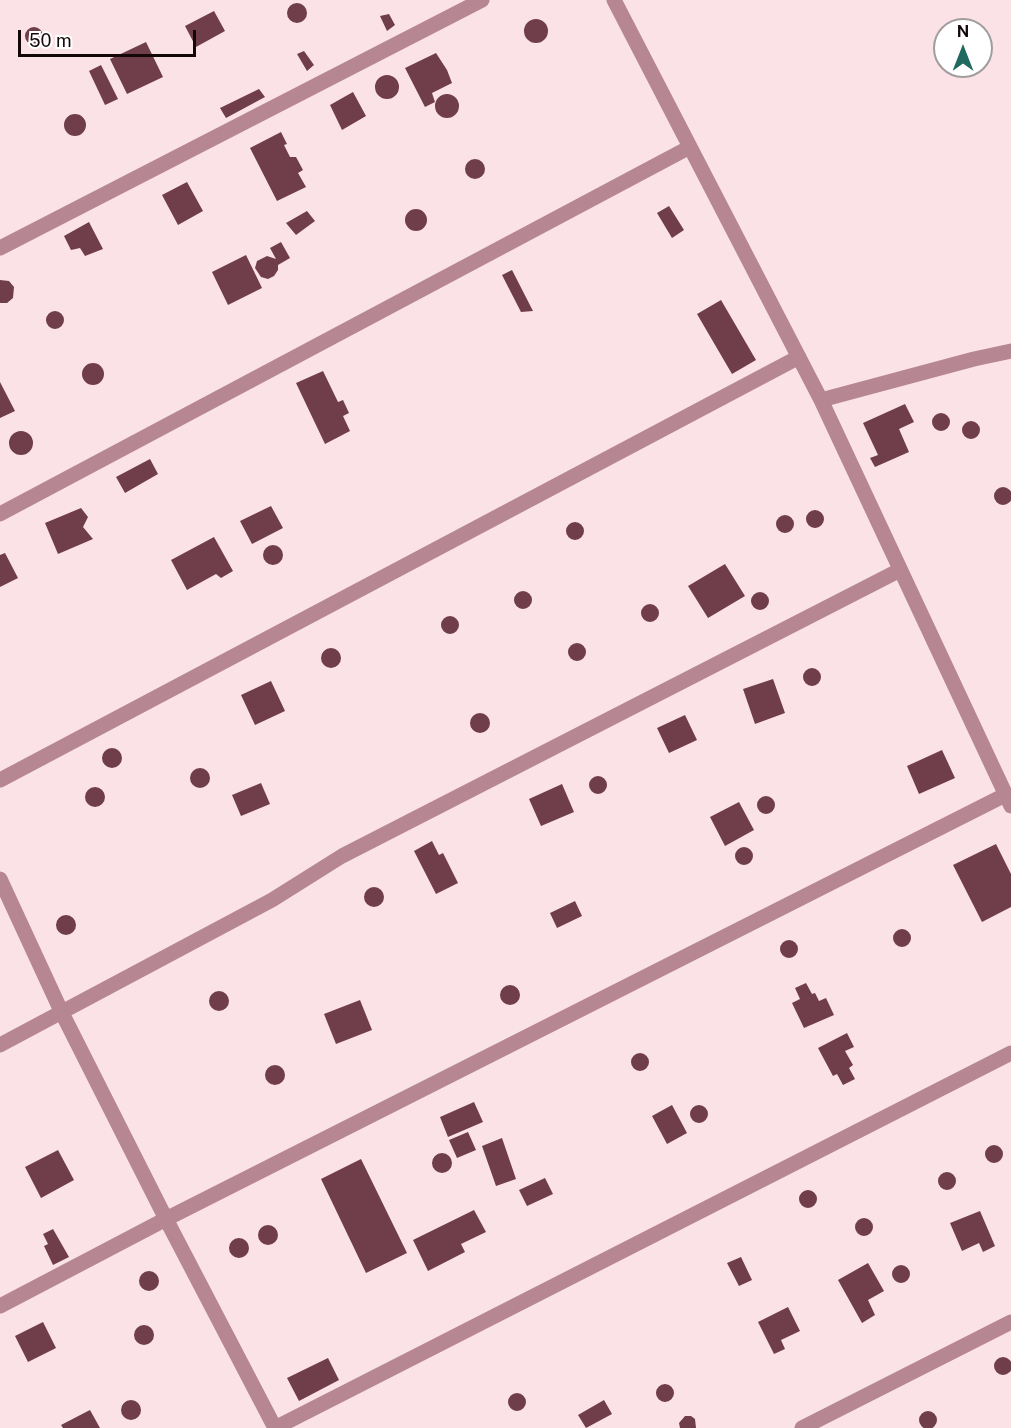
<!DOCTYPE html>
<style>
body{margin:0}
#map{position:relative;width:1011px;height:1428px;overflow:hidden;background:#fae2e7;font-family:"Public Sans",sans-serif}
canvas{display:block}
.north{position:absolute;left:933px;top:18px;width:60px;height:60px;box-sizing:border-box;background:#fff;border:2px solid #a19c9d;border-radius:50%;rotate:0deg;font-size:16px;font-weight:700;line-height:24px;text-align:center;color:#13070a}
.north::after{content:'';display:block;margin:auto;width:21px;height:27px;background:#206960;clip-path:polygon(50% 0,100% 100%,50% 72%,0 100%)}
.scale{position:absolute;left:18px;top:30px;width:178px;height:27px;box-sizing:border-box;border:3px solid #13070a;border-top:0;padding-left:8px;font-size:18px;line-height:21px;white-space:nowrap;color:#13070a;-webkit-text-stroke:4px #fff;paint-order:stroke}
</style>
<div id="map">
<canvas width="1011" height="1428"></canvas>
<div class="north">N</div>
<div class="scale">50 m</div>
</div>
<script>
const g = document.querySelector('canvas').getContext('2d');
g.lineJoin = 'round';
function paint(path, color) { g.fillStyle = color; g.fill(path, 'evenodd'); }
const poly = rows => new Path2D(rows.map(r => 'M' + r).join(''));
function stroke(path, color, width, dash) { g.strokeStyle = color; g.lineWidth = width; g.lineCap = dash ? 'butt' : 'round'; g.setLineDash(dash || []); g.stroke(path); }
paint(poly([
 '287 13a10 10 0 1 1 20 0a10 10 0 1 1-20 0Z',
 [214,11,225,31,196,47,185,26],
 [389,14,395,25,387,31,380,16],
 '524 31a12 12 0 1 1 24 0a12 12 0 1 1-24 0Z',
 '25 36a9 9 0 1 1 18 0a9 9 0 1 1-18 0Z',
 [146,42,163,77,127,94,110,59],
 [304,51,314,65,307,71,297,54],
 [436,53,447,70,452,83,432,93,435,102,425,107,405,68],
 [101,65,118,99,105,105,89,71],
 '375 87a12 12 0 1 1 24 0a12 12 0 1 1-24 0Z',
 [259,89,265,97,226,118,220,108],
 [353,92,366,116,342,130,330,105],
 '435 106a12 12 0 1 1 24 0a12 12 0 1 1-24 0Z',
 '64 125a11 11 0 1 1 22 0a11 11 0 1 1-22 0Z',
 [281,132,287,144,284,145,290,157,296,157,303,170,298,173,306,187,277,201,250,148],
 '465 169a10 10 0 1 1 20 0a10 10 0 1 1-20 0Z',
 [187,182,203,211,178,225,162,195],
 [669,206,684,230,672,238,657,213],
 '405 220a11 11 0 1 1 22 0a11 11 0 1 1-22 0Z',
 [307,211,315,221,296,235,286,223],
 [89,222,103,249,85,256,80,248,71,250,64,236],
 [281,242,290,258,278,265,278,270,274,276,268,279,261,277,255,268,257,261,267,256,276,259,270,248],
 [246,255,262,288,228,305,212,272],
 [512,270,533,311,521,312,502,275],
 [0,280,9,281,14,287,13,298,7,303,0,303],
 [721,300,756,360,732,374,697,314],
 '46 320a9 9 0 1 1 18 0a9 9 0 1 1-18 0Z',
 '82 374a11 11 0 1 1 22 0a11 11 0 1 1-22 0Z',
 [323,371,338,402,343,400,349,413,343,416,350,431,325,444,296,383],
 [0,382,15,411,0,418],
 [905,404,914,422,899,429,909,452,875,467,870,458,878,455,863,423],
 '932 422a9 9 0 1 1 18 0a9 9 0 1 1-18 0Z',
 '962 430a9 9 0 1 1 18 0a9 9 0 1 1-18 0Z',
 '9 443a12 12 0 1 1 24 0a12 12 0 1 1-24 0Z',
 [150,459,158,474,125,493,116,477],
 '994 496a9 9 0 1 1 18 0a9 9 0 1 1-18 0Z',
 [271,506,283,528,252,544,240,521],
 [81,508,88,517,83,527,93,539,58,554,45,523],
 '806 519a9 9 0 1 1 18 0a9 9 0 1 1-18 0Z',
 '776 524a9 9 0 1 1 18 0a9 9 0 1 1-18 0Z',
 '566 531a9 9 0 1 1 18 0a9 9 0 1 1-18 0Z',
 [214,537,233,571,221,578,216,574,187,590,171,560],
 '263 555a10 10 0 1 1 20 0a10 10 0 1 1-20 0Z',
 [5,553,18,578,0,587,0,555],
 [725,564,745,596,708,618,688,586],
 '514 600a9 9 0 1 1 18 0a9 9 0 1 1-18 0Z',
 '751 601a9 9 0 1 1 18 0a9 9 0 1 1-18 0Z',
 '641 613a9 9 0 1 1 18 0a9 9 0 1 1-18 0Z',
 '441 625a9 9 0 1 1 18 0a9 9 0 1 1-18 0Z',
 '568 652a9 9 0 1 1 18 0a9 9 0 1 1-18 0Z',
 '321 658a10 10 0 1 1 20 0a10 10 0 1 1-20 0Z',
 '803 677a9 9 0 1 1 18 0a9 9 0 1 1-18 0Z',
 [773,679,785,713,755,724,743,689],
 [271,681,285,711,255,725,241,695],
 '470 723a10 10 0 1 1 20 0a10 10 0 1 1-20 0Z',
 [685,715,697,740,669,753,657,728],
 '102 758a10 10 0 1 1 20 0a10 10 0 1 1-20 0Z',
 [942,750,955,778,919,794,907,766],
 '190 778a10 10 0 1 1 20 0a10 10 0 1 1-20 0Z',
 '589 785a9 9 0 1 1 18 0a9 9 0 1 1-18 0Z',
 [261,783,270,804,241,816,232,795],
 [562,784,574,812,541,826,529,799],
 '85 797a10 10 0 1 1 20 0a10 10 0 1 1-20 0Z',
 '757 805a9 9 0 1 1 18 0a9 9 0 1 1-18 0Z',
 [739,802,754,830,725,846,710,817],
 [432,841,439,855,443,853,458,883,436,894,414,851],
 [996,844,1011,874,1011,907,982,922,953,865],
 '735 856a9 9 0 1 1 18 0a9 9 0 1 1-18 0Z',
 '364 897a10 10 0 1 1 20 0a10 10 0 1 1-20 0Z',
 [575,901,582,916,557,928,550,913],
 '56 925a10 10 0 1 1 20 0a10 10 0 1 1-20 0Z',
 '893 938a9 9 0 1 1 18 0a9 9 0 1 1-18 0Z',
 '780 949a9 9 0 1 1 18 0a9 9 0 1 1-18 0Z',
 [806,983,812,994,815,993,819,1001,826,998,834,1015,804,1028,792,1003,800,999,795,988],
 '500 995a10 10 0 1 1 20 0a10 10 0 1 1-20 0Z',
 '209 1001a10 10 0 1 1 20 0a10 10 0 1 1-20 0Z',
 [360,1000,372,1030,336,1044,324,1014],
 [847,1033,854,1047,845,1051,853,1065,849,1068,855,1079,843,1085,837,1074,833,1076,818,1048],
 '631 1062a9 9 0 1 1 18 0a9 9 0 1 1-18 0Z',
 '265 1075a10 10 0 1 1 20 0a10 10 0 1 1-20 0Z',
 [474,1102,483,1122,448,1137,440,1117],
 [672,1105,687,1133,667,1144,652,1116],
 '690 1114a9 9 0 1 1 18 0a9 9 0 1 1-18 0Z',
 [468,1132,476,1150,457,1158,449,1140],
 [502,1138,516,1179,496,1186,482,1146],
 '985 1154a9 9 0 1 1 18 0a9 9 0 1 1-18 0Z',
 [58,1150,74,1180,41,1198,25,1167],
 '432 1163a10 10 0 1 1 20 0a10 10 0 1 1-20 0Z',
 [361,1159,407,1253,366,1273,321,1179],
 '938 1181a9 9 0 1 1 18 0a9 9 0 1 1-18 0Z',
 [545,1178,553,1194,527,1206,519,1190],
 '799 1199a9 9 0 1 1 18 0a9 9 0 1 1-18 0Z',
 [474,1210,486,1232,461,1244,465,1252,428,1271,413,1240],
 [980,1211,995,1246,983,1252,979,1243,962,1251,950,1223],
 '855 1227a9 9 0 1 1 18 0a9 9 0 1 1-18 0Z',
 '258 1235a10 10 0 1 1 20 0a10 10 0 1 1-20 0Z',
 [53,1229,69,1257,53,1265,44,1246,48,1244,43,1234],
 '229 1248a10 10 0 1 1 20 0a10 10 0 1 1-20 0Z',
 [741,1257,752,1280,739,1286,727,1263],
 [868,1263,884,1291,868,1300,875,1315,862,1323,838,1280],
 '892 1274a9 9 0 1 1 18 0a9 9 0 1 1-18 0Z',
 '139 1281a10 10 0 1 1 20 0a10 10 0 1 1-20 0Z',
 [788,1307,800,1331,781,1340,785,1349,774,1354,758,1322],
 [43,1322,56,1348,28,1362,15,1336],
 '134 1335a10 10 0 1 1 20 0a10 10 0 1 1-20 0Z',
 '994 1366a9 9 0 1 1 18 0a9 9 0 1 1-18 0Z',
 [328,1358,339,1380,299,1401,287,1378],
 '656 1393a9 9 0 1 1 18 0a9 9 0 1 1-18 0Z',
 '508 1402a9 9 0 1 1 18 0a9 9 0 1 1-18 0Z',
 [604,1400,612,1414,586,1428,578,1415],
 '121 1410a10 10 0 1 1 20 0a10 10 0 1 1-20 0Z',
 [90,1410,100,1428,63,1428,61,1425],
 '919 1420a9 9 0 1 1 18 0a9 9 0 1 1-18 0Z',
 [685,1416,691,1416,695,1419,696,1428,680,1428,679,1423]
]), '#703d4b');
stroke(poly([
 [614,0,821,400,1011,806],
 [0,248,482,0],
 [821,400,974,359,1011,351],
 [0,514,690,147],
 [0,780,799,357],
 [0,879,62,1013,166,1219,275,1428],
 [0,1045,272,900,342,856,900,570],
 [0,1306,166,1219,1005,795],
 [275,1428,1011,1053],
 [802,1428,1011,1322]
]), '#b68692', 15);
</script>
